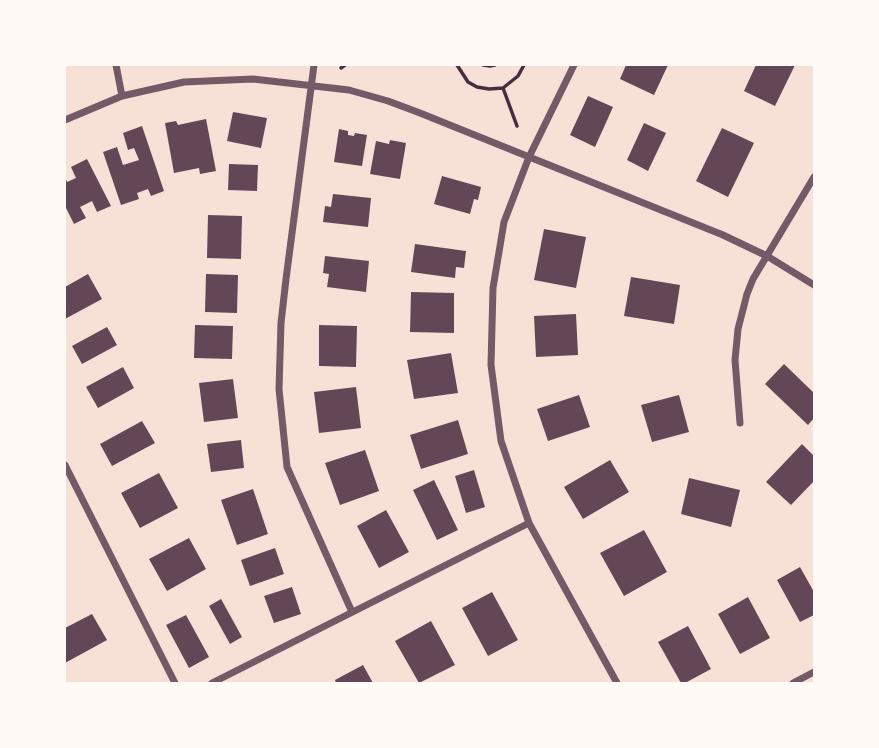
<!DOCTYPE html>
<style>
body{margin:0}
#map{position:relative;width:879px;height:748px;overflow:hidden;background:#f7e1d7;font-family:Karla,sans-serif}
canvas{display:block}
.frame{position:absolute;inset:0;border:66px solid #fffaf5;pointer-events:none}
</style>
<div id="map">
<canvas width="879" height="748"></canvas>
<div class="frame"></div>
</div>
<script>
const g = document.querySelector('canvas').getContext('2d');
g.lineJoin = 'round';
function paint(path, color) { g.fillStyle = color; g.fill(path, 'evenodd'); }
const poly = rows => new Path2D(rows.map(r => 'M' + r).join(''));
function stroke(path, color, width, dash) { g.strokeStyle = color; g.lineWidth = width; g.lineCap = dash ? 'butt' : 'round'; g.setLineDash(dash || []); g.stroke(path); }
paint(poly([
 [626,65,668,65,654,95,620,79],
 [756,65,795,65,775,106,744,91],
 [588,96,613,107,595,147,570,135],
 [233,112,267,118,261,148,227,141],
 [206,119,216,171,200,174,199,168,174,173,165,123,176,121,178,125],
 [644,123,666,133,648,171,627,160],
 [142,126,164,191,151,196,148,189,137,193,139,199,121,205,103,152,117,147,123,165,139,160,134,148,128,150,123,133],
 [722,128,754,143,728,197,696,181],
 [339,129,348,131,348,135,354,136,355,133,367,135,362,166,334,162],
 [390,140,406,143,400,179,370,174,376,141,389,144],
 [87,159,111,206,97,212,92,201,80,207,86,218,74,224,65,206,65,177,67,182,76,178,71,167],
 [229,164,258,165,257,191,228,190],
 [442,176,481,187,478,200,474,199,470,214,434,204],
 [333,194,371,198,368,227,323,222,325,206,331,207],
 [208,215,242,216,241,259,207,258],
 [544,229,586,237,576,288,534,280],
 [415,244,466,251,464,268,456,267,455,278,411,272],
 [325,256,369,261,366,292,327,287,329,274,323,273],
 [88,274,102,299,65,319,65,287],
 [206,274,238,275,237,313,205,312],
 [631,277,680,285,674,324,624,316],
 [411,292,454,293,454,333,410,332],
 [576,314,578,355,536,357,534,316],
 [195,325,233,326,232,359,194,358],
 [319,325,357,326,356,367,319,366],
 [107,327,117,345,82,364,72,346],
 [451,353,458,393,414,399,407,360],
 [784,364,814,393,814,418,808,425,765,384],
 [123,367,134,388,98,408,86,387],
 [233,379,238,418,204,422,199,383],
 [356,387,361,428,319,433,314,392],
 [579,395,590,427,548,441,537,409],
 [679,395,689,432,652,442,641,405],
 [458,420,468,454,421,469,410,435],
 [142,421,155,443,112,466,100,444],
 [241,440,244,468,211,472,207,444],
 [802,444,814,456,814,481,791,505,766,482],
 [365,450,379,491,340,505,325,463],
 [610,460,629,492,583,519,564,487],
 [474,470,485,507,466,513,455,476],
 [159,473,178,508,140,528,121,493],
 [689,478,740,490,731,527,681,514],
 [434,480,458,530,437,540,413,490],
 [253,489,268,534,237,545,221,500],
 [386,510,409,552,379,568,357,526],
 [644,530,667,572,624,596,600,553],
 [189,538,206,569,167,591,149,559],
 [275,548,284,574,250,586,241,560],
 [800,567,814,592,814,615,800,622,777,580],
 [292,587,301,614,274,623,264,596],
 [492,592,518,640,488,656,462,608],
 [748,597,770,638,740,654,718,614],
 [221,599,242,637,230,644,209,606],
 [92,614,107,640,65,663,65,628],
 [186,615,209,657,189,668,166,625],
 [431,621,455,665,419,683,395,641],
 [688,626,711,669,685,683,681,683,658,642],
 [363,665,373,683,336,683,335,680]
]), '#644757');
stroke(poly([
 [457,65,468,82,477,87,489,89,503,88,517,126],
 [483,65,490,66,495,65],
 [341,68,345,65],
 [503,88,518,76,524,65]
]), '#4a2c40', 3.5);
stroke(poly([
 [116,65,122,96],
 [314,65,286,279,281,323,279,389,287,467,352,612],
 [574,65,529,157,504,222,493,288,491,365,501,441,529,523,617,683],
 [65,120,122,96,184,82,253,79,349,90,388,101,420,113,723,235,767,256,814,285],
 [740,423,735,360,738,329,747,294,753,279,814,177],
 [65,465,175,683],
 [212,683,529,523],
 [793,683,814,672]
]), '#755966', 7);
</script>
